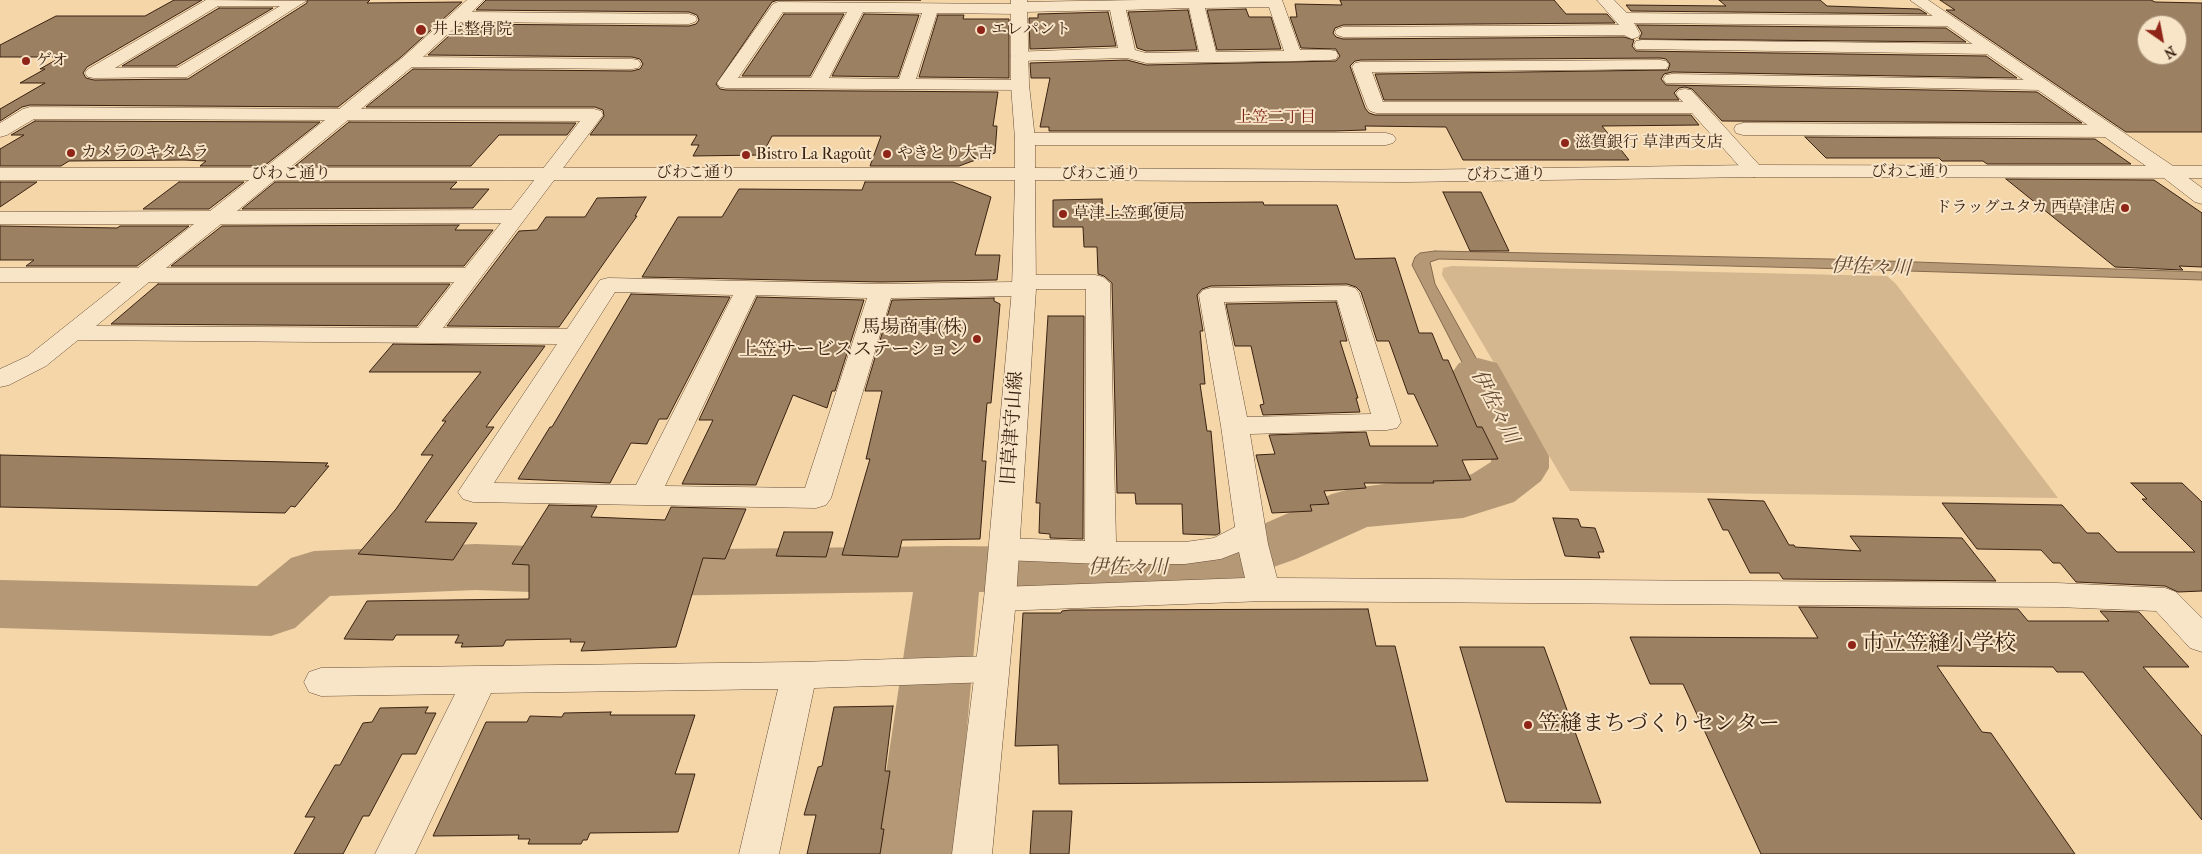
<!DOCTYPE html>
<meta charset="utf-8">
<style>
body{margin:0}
#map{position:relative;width:2202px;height:854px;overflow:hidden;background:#f4d6a9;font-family:"IM FELL French Canon",serif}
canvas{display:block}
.north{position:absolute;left:2137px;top:15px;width:50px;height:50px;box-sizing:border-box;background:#f8e4c7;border:1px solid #ac967f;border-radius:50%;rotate:147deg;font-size:14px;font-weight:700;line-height:20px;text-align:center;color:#3a2212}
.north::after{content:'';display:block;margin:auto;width:18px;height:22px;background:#8f2418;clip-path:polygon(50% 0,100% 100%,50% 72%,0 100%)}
</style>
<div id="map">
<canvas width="2202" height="854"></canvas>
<div class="north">N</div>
</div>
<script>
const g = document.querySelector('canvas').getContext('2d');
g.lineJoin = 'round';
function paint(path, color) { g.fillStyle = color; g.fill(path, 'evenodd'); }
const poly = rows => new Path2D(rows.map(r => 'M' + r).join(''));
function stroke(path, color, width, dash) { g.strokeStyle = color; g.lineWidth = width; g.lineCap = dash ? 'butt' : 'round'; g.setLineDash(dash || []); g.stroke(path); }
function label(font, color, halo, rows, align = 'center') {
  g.font = font + ' "IM FELL French Canon","Noto Serif JP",serif'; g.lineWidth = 4; g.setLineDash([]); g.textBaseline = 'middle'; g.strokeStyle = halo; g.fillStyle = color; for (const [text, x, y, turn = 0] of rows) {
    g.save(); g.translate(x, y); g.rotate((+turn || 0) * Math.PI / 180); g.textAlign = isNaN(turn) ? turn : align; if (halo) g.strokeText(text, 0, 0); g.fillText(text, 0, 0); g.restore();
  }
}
paint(poly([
 [1452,266,1887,276,1896,284,2058,498,1570,491,1442,275,1443,268]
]), '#d4b78f');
const water = poly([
 [1435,251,1830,259,2202,272,2202,280,1811,268,1439,259,1430,262,1435,284,1522,441,1504,444,1412,265,1415,257,1420,253,1435,251]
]);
paint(water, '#b59976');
stroke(water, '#84694e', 1);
paint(poly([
 [1478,358,1497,363,1549,456,1549,468,1541,481,1514,502,1463,518,1367,527,1296,559,1206,591,1158,594,979,592,956,854,874,854,913,592,642,596,476,590,330,596,295,628,271,636,0,628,0,580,257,586,291,558,314,551,476,544,642,550,949,546,1158,548,1202,545,1252,529,1332,494,1354,488,1384,484,1459,478,1472,474,1491,462,1491,456,1451,374,1459,363,1478,358]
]), '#b59976');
const building = poly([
 [174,0,202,0,87,67,83,73,86,78,94,80,188,79,307,3,307,0,370,0,367,3,462,2,401,57,338,107,30,105,22,107,0,121,0,109,45,83,20,83,45,69,40,69,61,57,0,57,0,45,56,16,145,16,174,0],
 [486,0,921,0,778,0,772,2,716,84,720,89,726,90,998,92,993,126,997,126,995,153,959,166,870,166,881,136,772,136,762,155,693,156,699,145,691,145,697,135,590,135,604,116,603,110,595,107,366,107,413,69,632,71,640,69,643,64,640,59,632,57,428,55,462,24,689,26,696,24,699,20,697,15,689,12,476,10,486,0],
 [1340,0,1554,0,1566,14,1607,14,1615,23,1343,25,1335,28,1333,33,1336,37,1343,39,1624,37,1634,40,1632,46,1636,51,1986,56,2017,78,1672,72,1664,74,1661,79,1666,85,2037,92,2082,123,1722,121,1692,89,1685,87,1679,88,1674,93,1679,100,1384,100,1375,74,1668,70,1670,64,1666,59,1660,58,1361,60,1355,61,1350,66,1365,108,1369,113,1375,115,1691,115,1699,125,1602,126,1629,160,1463,160,1446,127,1365,126,1366,130,1334,131,1049,131,1049,127,1040,127,1050,78,1031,78,1030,63,1127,60,1146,65,1336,61,1340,56,1336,49,1301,48,1290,17,1297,17,1295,4,1342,5,1340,0],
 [1719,0,1820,0,1827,6,1919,9,1927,14,1631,11,1626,5,1726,6,1719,0],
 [1940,0,2151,0,2155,2,2202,3,2202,132,2126,132,1946,10,1955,10,1940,0],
 [2147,25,2177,25,2177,55,2147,55,2147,25],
 [219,8,273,8,176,66,122,66,219,8],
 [1246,9,1249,17,1271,17,1281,49,1217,50,1207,10,1246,9],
 [1188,10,1197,50,1146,51,1137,48,1128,12,1188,10],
 [1108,12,1116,46,1030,49,1029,18,1038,18,1038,14,1108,12],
 [784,14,844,14,810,76,742,76,784,14],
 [864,14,919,15,898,77,832,76,864,14],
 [938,15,964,15,963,19,1009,19,1009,78,919,77,938,15],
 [1637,25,1946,28,1966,42,1639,39,1642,33,1637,25],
 [35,121,320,122,264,166,200,166,206,161,184,160,69,161,61,166,0,166,0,149,24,135,11,135,35,121],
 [349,122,576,123,567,135,499,135,471,166,295,166,349,122],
 [1805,137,2095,139,2131,164,1987,164,1983,161,1942,161,1939,158,1826,158,1805,137],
 [2006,179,2154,180,2202,213,2202,267,2179,266,2183,270,2115,267,2006,179],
 [0,182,37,182,0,207,0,182],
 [179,182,244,182,209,209,143,209,179,182],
 [275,182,457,182,450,189,489,189,473,208,242,209,275,182],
 [865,182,953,182,991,197,975,255,1000,255,997,280,881,282,642,277,678,217,722,217,739,189,862,190,865,182],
 [1443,192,1481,192,1509,251,1470,251,1443,192],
 [646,197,635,216,637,216,559,327,447,326,519,231,537,230,546,217,585,217,597,198,646,197],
 [1102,199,1103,215,1155,215,1154,203,1263,202,1264,205,1337,205,1355,259,1395,258,1419,333,1432,333,1443,360,1448,360,1477,427,1482,427,1498,459,1462,460,1471,480,1433,481,1434,483,1364,483,1366,488,1324,491,1329,504,1310,505,1312,511,1272,513,1256,455,1275,454,1269,435,1366,432,1370,446,1438,446,1414,394,1408,394,1389,341,1377,341,1361,292,1356,287,1347,284,1211,286,1202,289,1197,295,1203,331,1200,331,1205,384,1200,384,1207,431,1211,431,1220,533,1216,535,1183,534,1182,504,1136,504,1135,493,1117,493,1112,283,1104,276,1098,274,1097,247,1084,247,1083,227,1053,227,1053,200,1102,199],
 [459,225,455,230,493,230,464,266,171,266,222,226,459,225],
 [0,226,117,228,120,226,189,226,137,266,26,266,34,260,0,260,0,226],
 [158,284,450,284,417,326,111,324,158,284],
 [631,294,730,297,667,419,659,419,647,444,631,443,610,483,518,479,550,427,552,427,631,294],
 [757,297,864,300,835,391,832,391,827,408,793,395,756,485,682,484,713,420,699,420,757,297],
 [994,298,994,301,1000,304,999,316,991,403,987,403,982,461,986,461,980,539,902,540,898,557,842,555,870,459,866,459,882,391,865,391,892,300,994,298],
 [1336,302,1347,341,1340,341,1358,398,1356,398,1360,412,1263,415,1260,405,1264,404,1251,346,1235,346,1226,304,1336,302],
 [1048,316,1084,316,1083,539,1050,538,1050,534,1039,533,1040,503,1036,503,1048,316],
 [393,344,545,346,486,427,494,427,425,522,477,523,453,560,358,554,396,509,433,455,421,455,446,421,442,421,481,372,369,372,393,344],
 [0,455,328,463,325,466,329,466,295,507,291,506,285,513,0,507,0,455],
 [2131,483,2182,483,2202,502,2202,591,2178,592,2165,586,2076,582,2060,563,2053,563,2041,550,1977,549,1942,503,2062,505,2087,533,2099,533,2117,552,2195,552,2142,499,2147,499,2131,483],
 [1708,499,1764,501,1789,545,1794,545,1795,547,1861,551,1850,536,1962,538,1996,581,1783,579,1779,573,1750,573,1728,530,1723,530,1708,499],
 [549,505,597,506,591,517,665,520,671,507,746,509,725,559,703,558,676,647,581,651,585,642,570,642,571,639,506,640,503,646,461,647,463,643,455,643,459,635,396,635,393,640,344,639,367,601,529,599,529,565,512,564,549,505],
 [1553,518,1578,519,1581,527,1595,528,1604,552,1598,552,1600,558,1565,556,1553,518],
 [784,532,833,532,826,557,776,556,784,532],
 [1799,607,2018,609,2028,621,2109,621,2100,611,2139,612,2189,667,2143,667,2202,736,2202,820,2083,672,2057,672,2053,667,1937,666,1982,732,1991,733,2075,854,1761,854,1683,684,1650,684,1630,637,1818,638,1799,607],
 [1368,609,1376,646,1395,646,1428,781,1059,784,1058,745,1015,746,1023,613,1061,613,1062,611,1070,610,1368,609],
 [1460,647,1544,647,1601,803,1506,802,1460,647],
 [893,706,885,771,890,771,881,829,884,829,880,854,807,854,816,815,804,815,818,767,822,766,834,707,893,706],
 [428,707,425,713,436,713,416,754,402,754,369,816,363,816,343,854,294,854,315,817,305,817,335,765,340,765,363,723,372,722,380,708,428,707],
 [611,712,610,715,695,715,675,774,695,774,678,832,590,833,587,840,583,840,581,844,528,844,530,839,518,839,519,835,433,836,486,722,527,722,530,716,562,717,564,713,611,712],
 [1033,811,1072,811,1069,854,1030,854,1033,811]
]);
paint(building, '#9b8061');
stroke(building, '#3a2212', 1);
const minor = poly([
 [206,0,306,1,187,77,94,78,88,77,85,73,88,69,206,0],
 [218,6,280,6,177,68,115,68,218,6],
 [467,0,484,0,472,12,689,14,695,16,697,19,695,22,689,24,461,22,423,57,632,59,638,60,641,64,638,68,632,69,412,67,361,109,594,109,601,111,603,115,443,328,567,329,600,280,608,278,881,284,1012,282,1016,277,1024,275,1095,275,1103,277,1110,283,1116,542,1185,542,1214,538,1235,527,1221,426,1199,295,1203,290,1211,288,1347,286,1355,288,1359,293,1401,422,1397,428,1387,430,1250,434,1268,544,1277,578,2057,583,2165,588,2176,592,2202,618,2202,652,2190,648,2156,611,2057,607,1264,601,1000,611,989,607,984,599,989,591,1000,587,1245,578,1239,552,1221,559,1185,564,1101,564,1004,560,993,557,989,549,993,541,1004,538,1085,541,1086,289,1036,289,1032,294,1024,296,891,298,831,498,826,505,816,508,473,502,463,499,458,492,557,344,78,340,46,366,9,385,0,387,0,369,28,356,121,282,0,282,0,268,138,268,194,224,0,224,0,212,210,211,325,120,34,119,7,135,0,137,0,123,23,109,30,107,339,109,402,58,467,0],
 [348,120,580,121,511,210,237,211,348,120],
 [501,223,465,268,166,268,221,224,501,223],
 [149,282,454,282,418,328,96,326,149,282],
 [615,292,733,295,636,485,494,483,615,292],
 [756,295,867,298,805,488,665,486,756,295],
 [1337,300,1371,414,1247,417,1224,302,1337,300],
 [1140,0,1282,0,1300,50,1330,50,1336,51,1338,55,1336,59,1330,60,1294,61,1146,63,1127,58,1019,61,1013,60,1011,56,1013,52,1118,48,1110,10,1025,12,1019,14,937,13,916,79,1020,80,1026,81,1029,85,1026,89,1020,90,726,88,720,87,717,83,773,4,778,2,1013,4,1019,2,1140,0],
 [1269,7,1284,51,1216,52,1205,8,1269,7],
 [1189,8,1199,52,1146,53,1135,50,1126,10,1189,8],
 [783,12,847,12,811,78,738,78,783,12],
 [863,12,922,13,899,79,829,78,863,12],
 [1597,0,1614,0,1627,13,1948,16,1954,18,1956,21,1954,24,1948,26,1634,23,1640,34,1638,37,1632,39,1624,35,1343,37,1337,35,1335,32,1337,29,1343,27,1619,25,1597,0],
 [1642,40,1989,44,1995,45,1997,49,1995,53,1989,54,1636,49,1634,45,1636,41,1642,40],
 [1660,60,1666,61,1669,65,1666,69,1372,72,1383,102,1683,102,1676,94,1679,90,1685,89,1691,90,1761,167,1764,171,1761,175,1754,177,1747,175,1692,113,1376,113,1370,111,1367,107,1352,67,1355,63,1361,62,1660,60],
 [1672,74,2042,80,2048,81,2051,85,2048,89,2042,90,1666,83,1663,79,1666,75,1672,74],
 [1743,123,2109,125,2116,127,2119,131,2116,135,2109,137,1743,135,1736,133,1734,129,1736,125,1743,123],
 [1025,133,1386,133,1393,135,1396,139,1393,143,1386,145,1025,145,1018,143,1015,139,1018,135,1025,133],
 [2167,165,2174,167,2202,188,2202,204,2195,202,2160,175,2157,171,2160,167,2167,165],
 [992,656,1004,660,1009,669,1004,678,992,682,814,688,779,854,739,854,778,689,491,693,415,854,375,854,455,694,321,696,309,692,304,682,309,672,321,668,799,662,992,656]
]);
const tertiary = poly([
 [1011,0,1027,0,1029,85,1035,139,1035,168,1406,170,1754,165,2146,166,1910,0,1928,0,2173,166,2202,166,2202,178,1754,177,1406,182,1035,180,1036,289,1016,599,992,854,952,854,984,599,1012,289,1015,180,0,180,0,168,1015,168,1015,139,1011,85,1011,0]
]);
stroke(minor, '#684f38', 1);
stroke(tertiary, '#684f38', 1);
paint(minor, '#f8e4c7');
paint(tertiary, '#f8e4c7');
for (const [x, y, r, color] of [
 [421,30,6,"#8f2418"],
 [981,30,5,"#8f2418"],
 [26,61,5,"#8f2418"],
 [1565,143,5,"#8f2418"],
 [71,153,5,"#8f2418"],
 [887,154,5,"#8f2418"],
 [746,155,5,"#8f2418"],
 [2125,208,5,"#8f2418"],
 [1063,214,5,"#8f2418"],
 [977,339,5,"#8f2418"],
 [1852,645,5,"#8f2418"],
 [1528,725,5,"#8f2418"]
]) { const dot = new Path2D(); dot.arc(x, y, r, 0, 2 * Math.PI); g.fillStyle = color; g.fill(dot); stroke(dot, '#f8e4c7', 2); }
label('16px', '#3a2212', '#f8e4c7', [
 ["井上整骨院",432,30],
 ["エレパント",991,30],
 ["ゲオ",36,61],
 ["滋賀銀行 草津西支店",1575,143],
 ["カメラのキタムラ",81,153],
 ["やきとり大吉",897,154],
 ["Bistro La Ragoût",756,155],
 ["ドラッグユタカ 西草津店",2115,208,"right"],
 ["草津上笠郵便局",1073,214]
], 'left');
label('16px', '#7a1f14', '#f8e4c7', [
 ["上笠二丁目",1276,118]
]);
label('16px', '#3a2212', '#f8e4c7', [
 ["びわこ通り",1911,172],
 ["びわこ通り",696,173],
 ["びわこ通り",291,174],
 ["びわこ通り",1101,174],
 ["びわこ通り",1506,175,-1]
]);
label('19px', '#3a2212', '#f8e4c7', [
 ["馬場商事(株)",967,328],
 ["上笠サービスステーション",967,350]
], 'right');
label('19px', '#3a2212', '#f8e4c7', [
 ["旧草津守山線",1013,428,-86]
]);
label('italic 20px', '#5f4630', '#f8e4c7', [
 ["伊佐々川",1871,268,2],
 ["伊佐々川",1494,407,63],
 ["伊佐々川",1128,568]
]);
label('22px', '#3a2212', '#f8e4c7', [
 ["市立笠縫小学校",1862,645],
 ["笠縫まちづくりセンター",1538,725]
], 'left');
</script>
